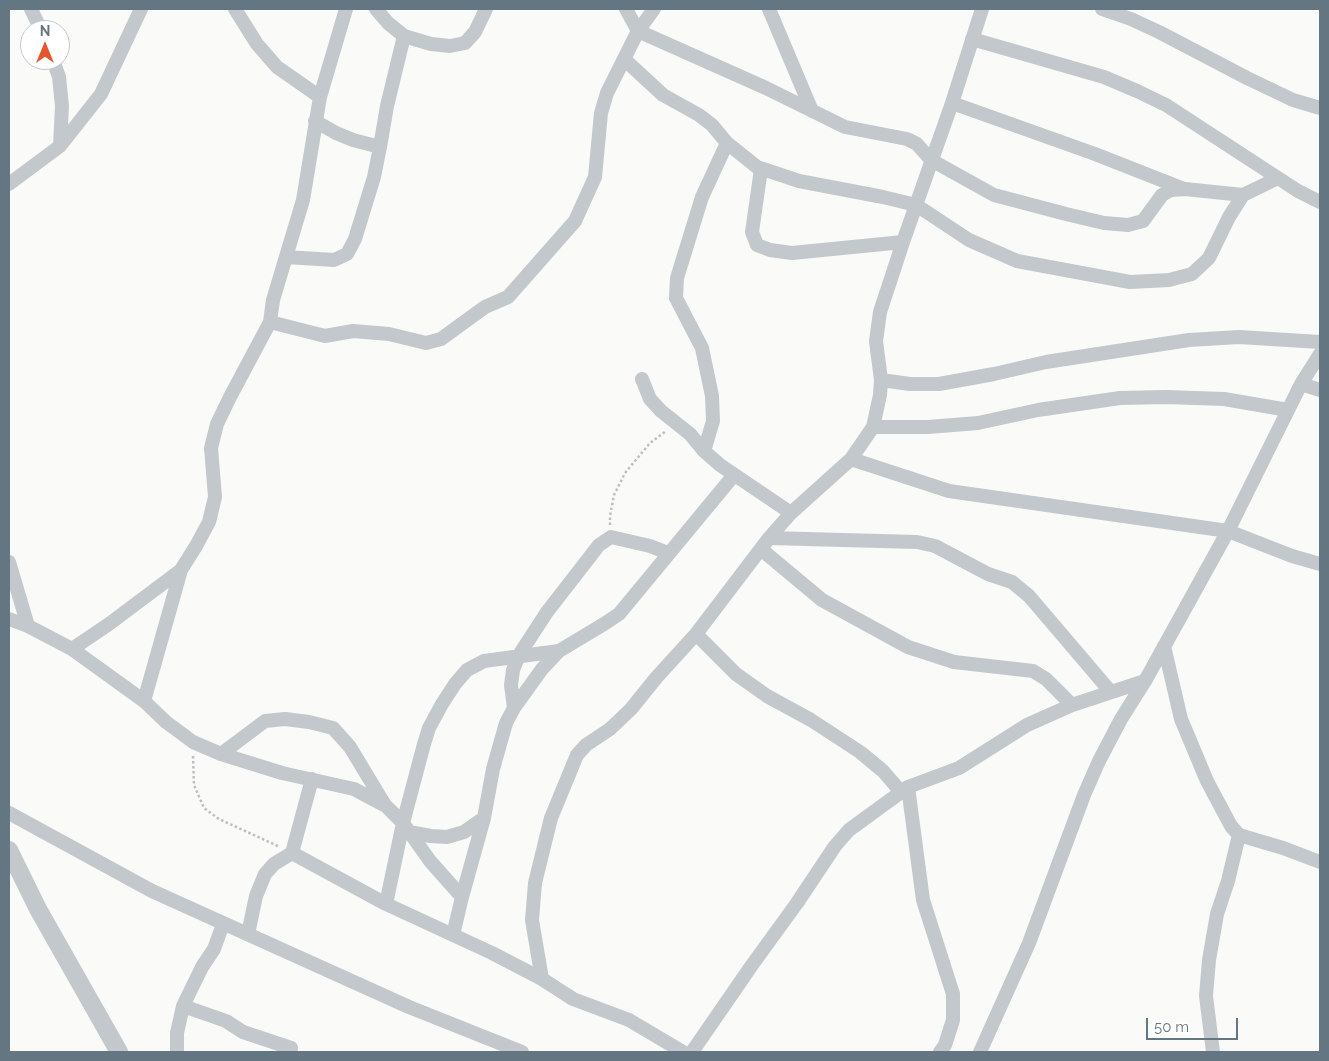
<!DOCTYPE html>
<style>
body{margin:0}
#map{position:relative;width:1329px;height:1061px;overflow:hidden;background:#fafaf8;font-family:Raleway,sans-serif}
canvas{display:block}
.frame{position:absolute;inset:0;border:10px solid #657683;pointer-events:none}
.north{position:absolute;left:20px;top:20px;width:50px;height:50px;box-sizing:border-box;background:#fff;border:1px solid #c1c8cd;border-radius:50%;rotate:0deg;font-size:14px;font-weight:700;line-height:20px;text-align:center;color:#657683}
.north::after{content:'';display:block;margin:auto;width:18px;height:22px;background:#e4572e;clip-path:polygon(50% 0,100% 100%,50% 72%,0 100%)}
.scale{position:absolute;left:1146px;top:1018px;width:92px;height:22px;box-sizing:border-box;border:2px solid #657683;border-top:0;padding-left:6px;font-size:15px;line-height:18px;white-space:nowrap;color:#657683;-webkit-text-stroke:4px #fff;paint-order:stroke}
</style>
<div id="map">
<canvas width="1329" height="1061"></canvas>
<div class="frame"></div>
<div class="north">N</div>
<div class="scale">50 m</div>
</div>
<script>
const g = document.querySelector('canvas').getContext('2d');
g.lineJoin = 'round';
const poly = rows => new Path2D(rows.map(r => 'M' + r).join(''));
function stroke(path, color, width, dash) { g.strokeStyle = color; g.lineWidth = width; g.lineCap = dash ? 'butt' : 'round'; g.setLineDash(dash || []); g.stroke(path); }
stroke(poly([
 [610,525,610,516,614,495,625,473,650,443,666,431],
 [193,756,194,785,204,808,219,819,280,847]
]), '#bbbfc2', 2.5, [2.5, 2.5]);
stroke(poly([
 [31,9,41,30],
 [235,9,257,44,277,67,320,97],
 [376,9,388,23,404,36,431,44,450,46,465,43,475,32,486,9],
 [626,9,638,31,766,88,845,127,907,139,917,144,931,160,994,195,1066,214,1104,223,1128,225,1143,221,1162,195,1171,190,1185,189,1243,195,1278,178],
 [769,9,812,111],
 [1102,9,1131,19,1159,32,1247,78,1293,100,1320,108],
 [972,39,1104,77,1137,91,1166,105,1298,191,1320,202],
 [624,59,663,95,699,115,712,125,727,143,757,167,799,181,883,197,916,205,969,240,1017,261,1130,282,1169,280,1192,274,1209,258,1229,217,1243,195],
 [53,60,59,77,62,106,60,146],
 [952,103,1095,154,1184,189],
 [315,121,336,133,353,140,380,147,387,106,404,36],
 [761,169,752,232,757,245,770,250,792,253,903,242],
 [9,184,60,146,101,94,141,9],
 [286,257,334,260,347,254,355,239,374,177,380,147],
 [270,322,325,336,353,331,389,334,426,343,441,339,485,307,508,297,575,221,595,177,601,113,607,93,638,31,654,9],
 [642,379,650,399,661,411,690,434,704,451,720,465,791,513],
 [881,380,910,384,939,384,994,374,1046,362,1189,340,1239,337,1320,342],
 [1301,384,1320,390],
 [873,427,928,427,978,423,1038,410,1120,398,1166,397,1224,399,1288,410],
 [704,451,713,421,712,396,702,348,676,298,677,278,702,197,727,143],
 [851,459,949,491,1228,531,1292,556,1320,564],
 [769,538,917,542,935,546,988,574,1012,582,1029,596,1110,691],
 [762,550,822,600,908,647,954,662,1033,671,1046,679,1072,705],
 [9,562,28,626],
 [9,619,28,626,72,649,144,701,166,722,193,742,221,754,282,773,354,789,386,806,403,823,430,861,462,897,453,935],
 [696,634,736,674,767,696,811,720,860,752,883,771,901,792],
 [1164,646,1181,719,1207,781,1231,826,1239,835,1283,848,1320,862],
 [72,649,109,624,181,570],
 [144,701,181,570,196,546,209,522,215,497,211,448,217,424,230,397,270,322,273,300,303,200,320,97,346,9],
 [514,708,511,685,513,670,519,655,547,612,599,545,611,537,650,546,668,553],
 [221,754,265,721,285,719,309,722,333,728,350,747,385,805],
 [908,787,923,900,953,994,953,1020,945,1045,940,1052],
 [9,813,152,891,409,1007,522,1052],
 [409,832,431,836,447,837,464,832,484,818],
 [292,853,386,904,492,953,542,979,573,999,629,1020,683,1052],
 [462,897,484,818,493,769,506,723,514,708,542,669,559,651,604,624,619,614,734,475],
 [386,904,403,823,424,744,429,728,442,704,455,684,467,670,484,661,559,651],
 [248,934,256,896,265,874,274,864,292,853,312,779],
 [542,979,532,920,535,883,551,818,577,755,586,745,610,729,631,709,656,678,696,634,769,538,791,513,851,459,873,427,880,395,881,380,876,341,880,312,903,242,952,103,982,9],
 [183,1006,226,1021,243,1032,291,1048],
 [177,1052,177,1033,183,1006,202,967,214,949,223,924],
 [692,1052,752,965,797,903,835,846,849,830,908,787,959,768,1027,725,1072,705,1145,681],
 [980,1052,1029,943,1084,795,1099,761,1121,719,1145,681,1228,531,1301,384,1320,354],
 [1213,1052,1206,996,1209,960,1217,914,1228,881,1239,835]
]), '#c3c8cc', 14);
stroke(poly([
 [9,850,38,909,119,1052]
]), '#c3c8cc', 18);
</script>
